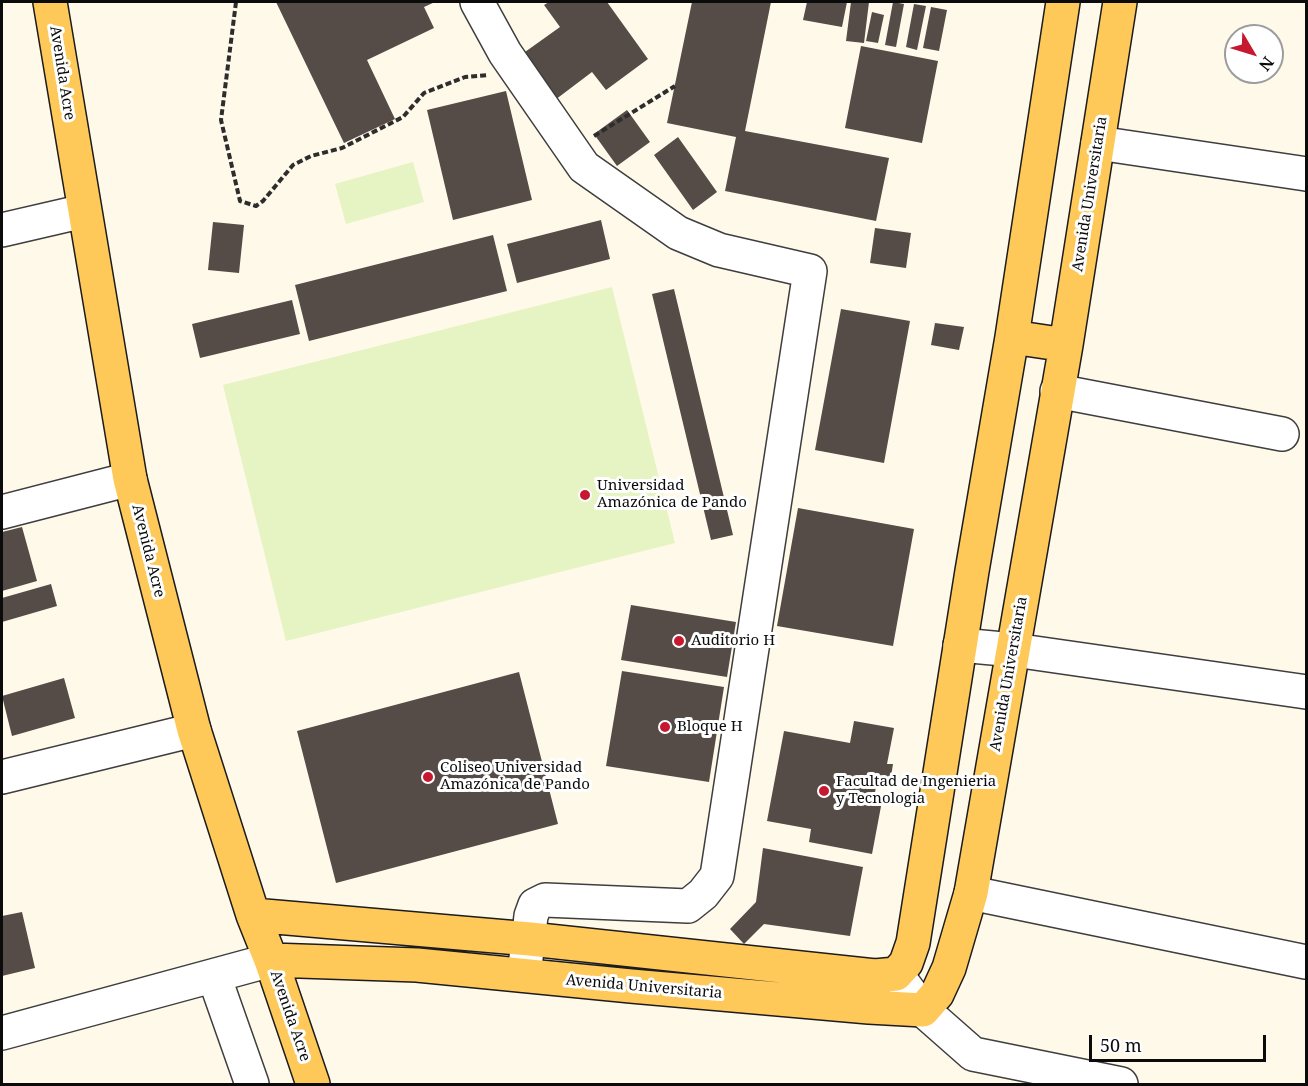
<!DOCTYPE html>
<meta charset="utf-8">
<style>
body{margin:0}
#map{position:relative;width:1308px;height:1086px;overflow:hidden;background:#fff9ea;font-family:"Noto Serif",serif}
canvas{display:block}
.frame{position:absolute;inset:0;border:3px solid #0b0b0b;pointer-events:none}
.north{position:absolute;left:1224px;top:24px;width:60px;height:60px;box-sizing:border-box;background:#fff;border:2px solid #9d9d9d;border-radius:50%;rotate:128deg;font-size:16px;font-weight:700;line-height:24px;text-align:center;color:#0b0b0b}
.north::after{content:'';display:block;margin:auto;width:21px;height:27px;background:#c61930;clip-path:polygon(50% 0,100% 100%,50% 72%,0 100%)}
.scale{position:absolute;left:1089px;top:1035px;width:177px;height:27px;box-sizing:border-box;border:3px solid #0b0b0b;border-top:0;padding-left:8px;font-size:18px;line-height:21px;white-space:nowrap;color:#0b0b0b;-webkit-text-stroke:4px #fff;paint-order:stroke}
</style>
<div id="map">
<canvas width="1308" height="1086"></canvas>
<div class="frame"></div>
<div class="north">N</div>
<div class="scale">50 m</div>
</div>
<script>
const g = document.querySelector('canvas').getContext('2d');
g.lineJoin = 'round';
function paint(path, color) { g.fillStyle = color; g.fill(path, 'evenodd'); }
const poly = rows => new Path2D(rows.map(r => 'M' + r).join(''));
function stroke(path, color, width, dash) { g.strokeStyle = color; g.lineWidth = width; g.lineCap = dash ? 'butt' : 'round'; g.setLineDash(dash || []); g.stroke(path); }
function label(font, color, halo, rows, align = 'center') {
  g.font = font + ' "Noto Serif",serif'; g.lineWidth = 6; g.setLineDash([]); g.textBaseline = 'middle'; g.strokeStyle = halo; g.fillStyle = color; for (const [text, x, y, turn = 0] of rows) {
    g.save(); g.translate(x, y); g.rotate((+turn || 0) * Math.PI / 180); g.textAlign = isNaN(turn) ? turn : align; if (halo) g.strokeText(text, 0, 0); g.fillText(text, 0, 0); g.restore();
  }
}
paint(poly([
 [413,162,424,202,346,224,335,184],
 [612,287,675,543,286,641,223,385]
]), '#e6f3c3');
paint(poly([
 [276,2,435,2,424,7,434,28,367,60,395,119,344,143],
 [549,2,607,2,648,59,606,90,592,72,551,103,518,57,560,27,544,5],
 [692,2,771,2,745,131,889,158,876,221,725,191,736,137,667,123],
 [807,2,847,2,842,27,803,20],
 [851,2,869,2,864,43,846,41],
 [893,2,904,4,896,47,885,45],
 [914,4,926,6,917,50,906,47],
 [931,7,947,10,939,51,923,48],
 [872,12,884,15,878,43,866,41],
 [861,46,938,61,922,143,845,128],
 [506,91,532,200,453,220,427,110],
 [627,110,650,142,617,166,594,134],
 [678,137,717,192,693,210,654,155],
 [601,220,610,259,517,283,507,244],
 [213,222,244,225,239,273,208,270],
 [875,228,911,233,906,268,870,263],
 [493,235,507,291,309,341,295,285],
 [674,289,733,535,711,540,652,294],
 [292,300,300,334,200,358,192,324],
 [841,309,910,321,884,463,815,450],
 [935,323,964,327,959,350,931,345],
 [798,508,914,529,893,646,777,626],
 [22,527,37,581,2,591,2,532],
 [51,584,57,606,2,622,2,598],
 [631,605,736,622,727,677,621,660],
 [622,671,724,687,709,782,606,766],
 [519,672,558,824,336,883,297,731],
 [64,678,75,718,12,736,2,696],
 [854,721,894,728,887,764,893,764,890,783,877,780,874,799,882,801,872,854,809,842,811,829,767,821,784,731,850,743],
 [763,848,863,867,850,936,764,924,744,944,730,929,756,902],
 [22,912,35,968,2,976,2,916]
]), '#554b47');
const minor = poly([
 [477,2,505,53,584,167,678,233,719,250,810,271,717,876,703,894,688,906,545,900,535,905,531,916,524,975],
 [1098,143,1306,174],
 [2,230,84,211],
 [1057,391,1282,434],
 [2,512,130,479],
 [960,645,1014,650,1306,692],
 [2,777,194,730],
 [971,893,1306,962],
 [896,974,923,1010,973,1054,1121,1084],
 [214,976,252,1084],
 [2,1033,271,960]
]);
const major = poly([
 [50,2,130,479,194,730,253,915,271,960,313,1084],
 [1012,337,1066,345],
 [253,915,530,939,875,976,896,974,906,963,913,943,972,571,1012,337,1063,2],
 [271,960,417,965,631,986,869,1007,923,1010,937,994,949,968,971,893,1066,345,1120,2]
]);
stroke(minor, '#3e3e3e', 36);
stroke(major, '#1c1c1c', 36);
stroke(poly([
 [236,2,221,120,240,201,256,206,263,201,293,165,311,156,342,148,403,117,424,93,465,77,488,75],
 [594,136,675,86]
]), '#2d2d2d', 4, [6, 3]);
stroke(minor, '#fff', 33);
stroke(major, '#ffc95a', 33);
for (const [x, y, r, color] of [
 [585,495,6,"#c61930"],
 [679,641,6,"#c61930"],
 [665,727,6,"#c61930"],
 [428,777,6,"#c61930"],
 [824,791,6,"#c61930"]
]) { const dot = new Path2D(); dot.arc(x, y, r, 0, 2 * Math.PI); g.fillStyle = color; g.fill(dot); stroke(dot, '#fff', 2); }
label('15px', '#0b0b0b', '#fff', [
 ["Avenida Acre",62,73,81],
 ["Avenida Universitaria",1090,194,-81],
 ["Avenida Acre",148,551,76],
 ["Avenida Universitaria",1009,674,-80],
 ["Avenida Universitaria",644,987,5],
 ["Avenida Acre",290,1016,71]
]);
label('15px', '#0b0b0b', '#fff', [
 ["Universidad",597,486],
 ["Amazónica de Pando",597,503],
 ["Auditorio H",691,641],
 ["Bloque H",677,727],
 ["Coliseo Universidad",440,768],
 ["Amazónica de Pando",440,785],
 ["Facultad de Ingenieria",836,782],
 ["y Tecnologia",836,799]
], 'left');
</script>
